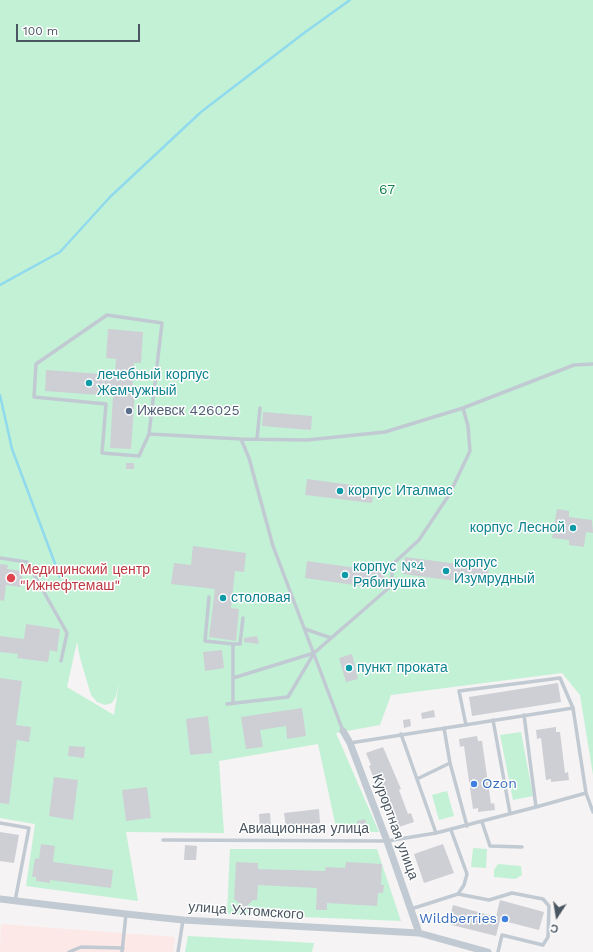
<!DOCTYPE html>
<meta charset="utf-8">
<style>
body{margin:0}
#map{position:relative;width:593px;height:952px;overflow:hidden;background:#f5f3f3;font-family:"Work Sans",sans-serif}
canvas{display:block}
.north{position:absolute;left:537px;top:896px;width:40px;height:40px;-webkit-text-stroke:3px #fff;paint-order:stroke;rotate:192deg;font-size:11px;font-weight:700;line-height:16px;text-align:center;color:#4a5661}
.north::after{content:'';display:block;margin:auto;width:14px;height:18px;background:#4a5661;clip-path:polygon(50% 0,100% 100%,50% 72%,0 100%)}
.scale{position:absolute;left:16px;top:24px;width:124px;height:18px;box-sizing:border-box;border:2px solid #4a5661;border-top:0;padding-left:5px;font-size:12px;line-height:14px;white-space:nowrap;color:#4a5661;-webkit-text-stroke:3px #fff;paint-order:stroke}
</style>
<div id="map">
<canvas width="593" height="952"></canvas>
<div class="north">С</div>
<div class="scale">100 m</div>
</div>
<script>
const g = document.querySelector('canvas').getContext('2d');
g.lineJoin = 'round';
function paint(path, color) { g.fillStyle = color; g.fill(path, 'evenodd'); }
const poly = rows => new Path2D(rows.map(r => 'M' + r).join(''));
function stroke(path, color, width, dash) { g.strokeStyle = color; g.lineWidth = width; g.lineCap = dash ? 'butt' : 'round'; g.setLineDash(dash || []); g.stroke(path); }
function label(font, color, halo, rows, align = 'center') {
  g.font = font + ' "Work Sans",sans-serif'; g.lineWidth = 3; g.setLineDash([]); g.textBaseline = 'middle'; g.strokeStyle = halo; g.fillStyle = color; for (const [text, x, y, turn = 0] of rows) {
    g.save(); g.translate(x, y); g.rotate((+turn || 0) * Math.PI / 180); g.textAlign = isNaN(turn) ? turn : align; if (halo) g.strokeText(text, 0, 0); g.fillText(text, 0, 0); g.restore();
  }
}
paint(poly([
 [1,924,175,937,173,952,0,952]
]), '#fce8e6');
paint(poly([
 [0,0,593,0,593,775,580,695,562,673,391,695,380,725,336,733,379,832,337,832,318,744,219,761,224,833,126,832,138,901,26,886,35,824,0,818],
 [77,642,80,658,91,695,97,702,105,705,112,703,116,696,119,682,114,715,67,687],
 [521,732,533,796,513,800,500,735],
 [447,791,454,816,439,820,432,795],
 [473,848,487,849,486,868,471,867],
 [230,849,377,849,401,921,227,914],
 [498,864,521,866,522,875,515,879,494,877,494,870],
 [188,936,314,943,312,952,185,952]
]), '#c3f1d5');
stroke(poly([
 [0,285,60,252,110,197,201,112,304,33,350,0],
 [0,395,12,449,60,577]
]), '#90daee', 2.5);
paint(poly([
 [108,329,143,332,141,363,134,363,132,391,135,391,131,449,110,448,113,396,45,391,46,370,115,375,116,359,106,358],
 [263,412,312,416,311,430,262,426],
 [126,463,134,463,134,469,126,469],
 [307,479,374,488,372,503,305,495],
 [557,509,569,511,569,517,592,520,593,533,586,532,584,547,569,545,569,540,552,538],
 [193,546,246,553,244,572,235,571,231,608,239,609,236,641,209,637,215,589,171,584,174,563,191,565],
 [405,557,489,568,487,585,403,574],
 [307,561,385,572,383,589,305,578],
 [0,564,8,565,7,569,23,571,21,587,6,585,4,601,0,600],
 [26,624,60,629,57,652,50,650,48,662,17,658,18,654,0,652,0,636,24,639],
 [257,636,259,644,244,642,244,638],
 [222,650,224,668,205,671,203,652],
 [352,654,358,679,346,682,339,658],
 [0,678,22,681,16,725,31,727,29,742,17,740,9,804,0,803],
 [558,683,561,702,472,716,469,697],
 [302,708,306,736,287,739,286,726,260,730,263,747,246,749,241,717],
 [434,710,435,717,422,719,421,713],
 [208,716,212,753,190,755,186,719],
 [410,719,411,726,404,728,403,720],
 [556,727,556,732,560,732,565,773,568,772,569,780,551,782,551,779,546,780,541,738,537,739,536,730],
 [477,736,478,741,482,741,491,804,494,803,495,810,478,812,478,808,473,809,464,746,460,747,459,739],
 [69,746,85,747,84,758,68,756],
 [383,747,401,789,399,790,408,814,411,813,414,822,396,828,394,824,391,825,369,766,371,765,366,753],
 [54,777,78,780,73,820,49,816],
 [147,787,151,818,126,821,122,790],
 [319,809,320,823,286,827,284,813],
 [270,813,271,827,260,828,259,814],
 [365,819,367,827,358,828,357,821],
 [0,832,19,835,14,863,0,861],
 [41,844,55,846,53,862,113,870,111,888,50,880,50,883,36,881,36,877,32,877,35,858,39,859],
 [443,844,454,873,424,883,414,854],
 [185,845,197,846,196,860,184,860],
 [236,862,258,863,258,869,325,871,326,867,345,868,346,862,382,864,381,885,384,885,383,893,378,893,377,906,327,903,327,910,316,910,317,888,258,885,257,900,253,900,245,908,234,899],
 [500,900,544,912,539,930,500,920,496,936,448,924,453,905,496,917]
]), '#cdcfd5');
stroke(poly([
 [149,434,139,456,102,453,106,404,34,397,36,364,107,315,162,323,149,434,241,439,249,458,273,546,343,731],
 [241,439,307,440,385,432,463,408,574,365,593,364],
 [257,439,260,408],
 [0,558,27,562,67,633,61,661],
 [209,597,205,641,233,644],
 [305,629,331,638],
 [233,678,314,653],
 [233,703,233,644,240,644,243,618],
 [227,704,288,697,314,653,391,586,393,564,419,540,449,495,470,451,468,426,463,408],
 [493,720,510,813],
 [466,725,459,691,560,678,573,708,586,793,536,807,524,715],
 [401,734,436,833],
 [350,743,573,708],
 [450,763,467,826],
 [417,779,450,763,444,728],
 [586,793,593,812],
 [482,822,490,846,522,847],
 [0,823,29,828,15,901],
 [163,840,387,841,436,833,536,807],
 [458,894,489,900,512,893,543,899,549,906,548,937,543,945,502,935,498,952],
 [411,909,458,894,464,885,467,874,451,830],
 [69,952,81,947,123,948],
 [122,952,126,914],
 [178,952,183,920]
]), '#c1cad2', 3.5);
stroke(poly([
 [343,731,350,743,387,841,419,933],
 [0,899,126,914,183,920,419,933,488,952]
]), '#c1cad2', 7);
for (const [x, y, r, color] of [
 [89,383,4,"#0f9aa8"],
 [129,411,4,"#5c6f8a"],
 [340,491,4,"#0f9aa8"],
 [573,528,4,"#0f9aa8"],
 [446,571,4,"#0f9aa8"],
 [345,575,4,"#0f9aa8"],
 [11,578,5,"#e0444e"],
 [223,598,4,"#0f9aa8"],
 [349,668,4,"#0f9aa8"],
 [474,784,4,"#3f7fe0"],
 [505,919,4,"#3f7fe0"]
]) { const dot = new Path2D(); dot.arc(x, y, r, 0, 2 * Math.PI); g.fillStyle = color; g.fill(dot); stroke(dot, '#fff', 1.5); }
label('14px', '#17864f', '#fff', [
 ["67",387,190]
]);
label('14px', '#0d838f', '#fff', [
 ["лечебный корпус",97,375],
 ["Жемчужный",97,391],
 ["корпус Италмас",348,491],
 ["корпус Лесной",565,528,"right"],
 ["корпус",454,563],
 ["Изумрудный",454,579],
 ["корпус №4",353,567],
 ["Рябинушка",353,583],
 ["столовая",231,598],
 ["пункт проката",357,668]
], 'left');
label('14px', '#4e5e75', '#fff', [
 ["Ижевск 426025",137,411]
], 'left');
label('14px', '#be3a42', '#fff', [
 ["Медицинский центр",20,570],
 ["\"Ижнефтемаш\"",20,586]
], 'left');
label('14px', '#366cbe', '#fff', [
 ["Ozon",482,784],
 ["Wildberries",497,919,"right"]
], 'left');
label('14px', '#4a5661', '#fff', [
 ["Курортная улица",395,827,70],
 ["Авиационная улица",304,829],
 ["улица Ухтомского",246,911,4]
]);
</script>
